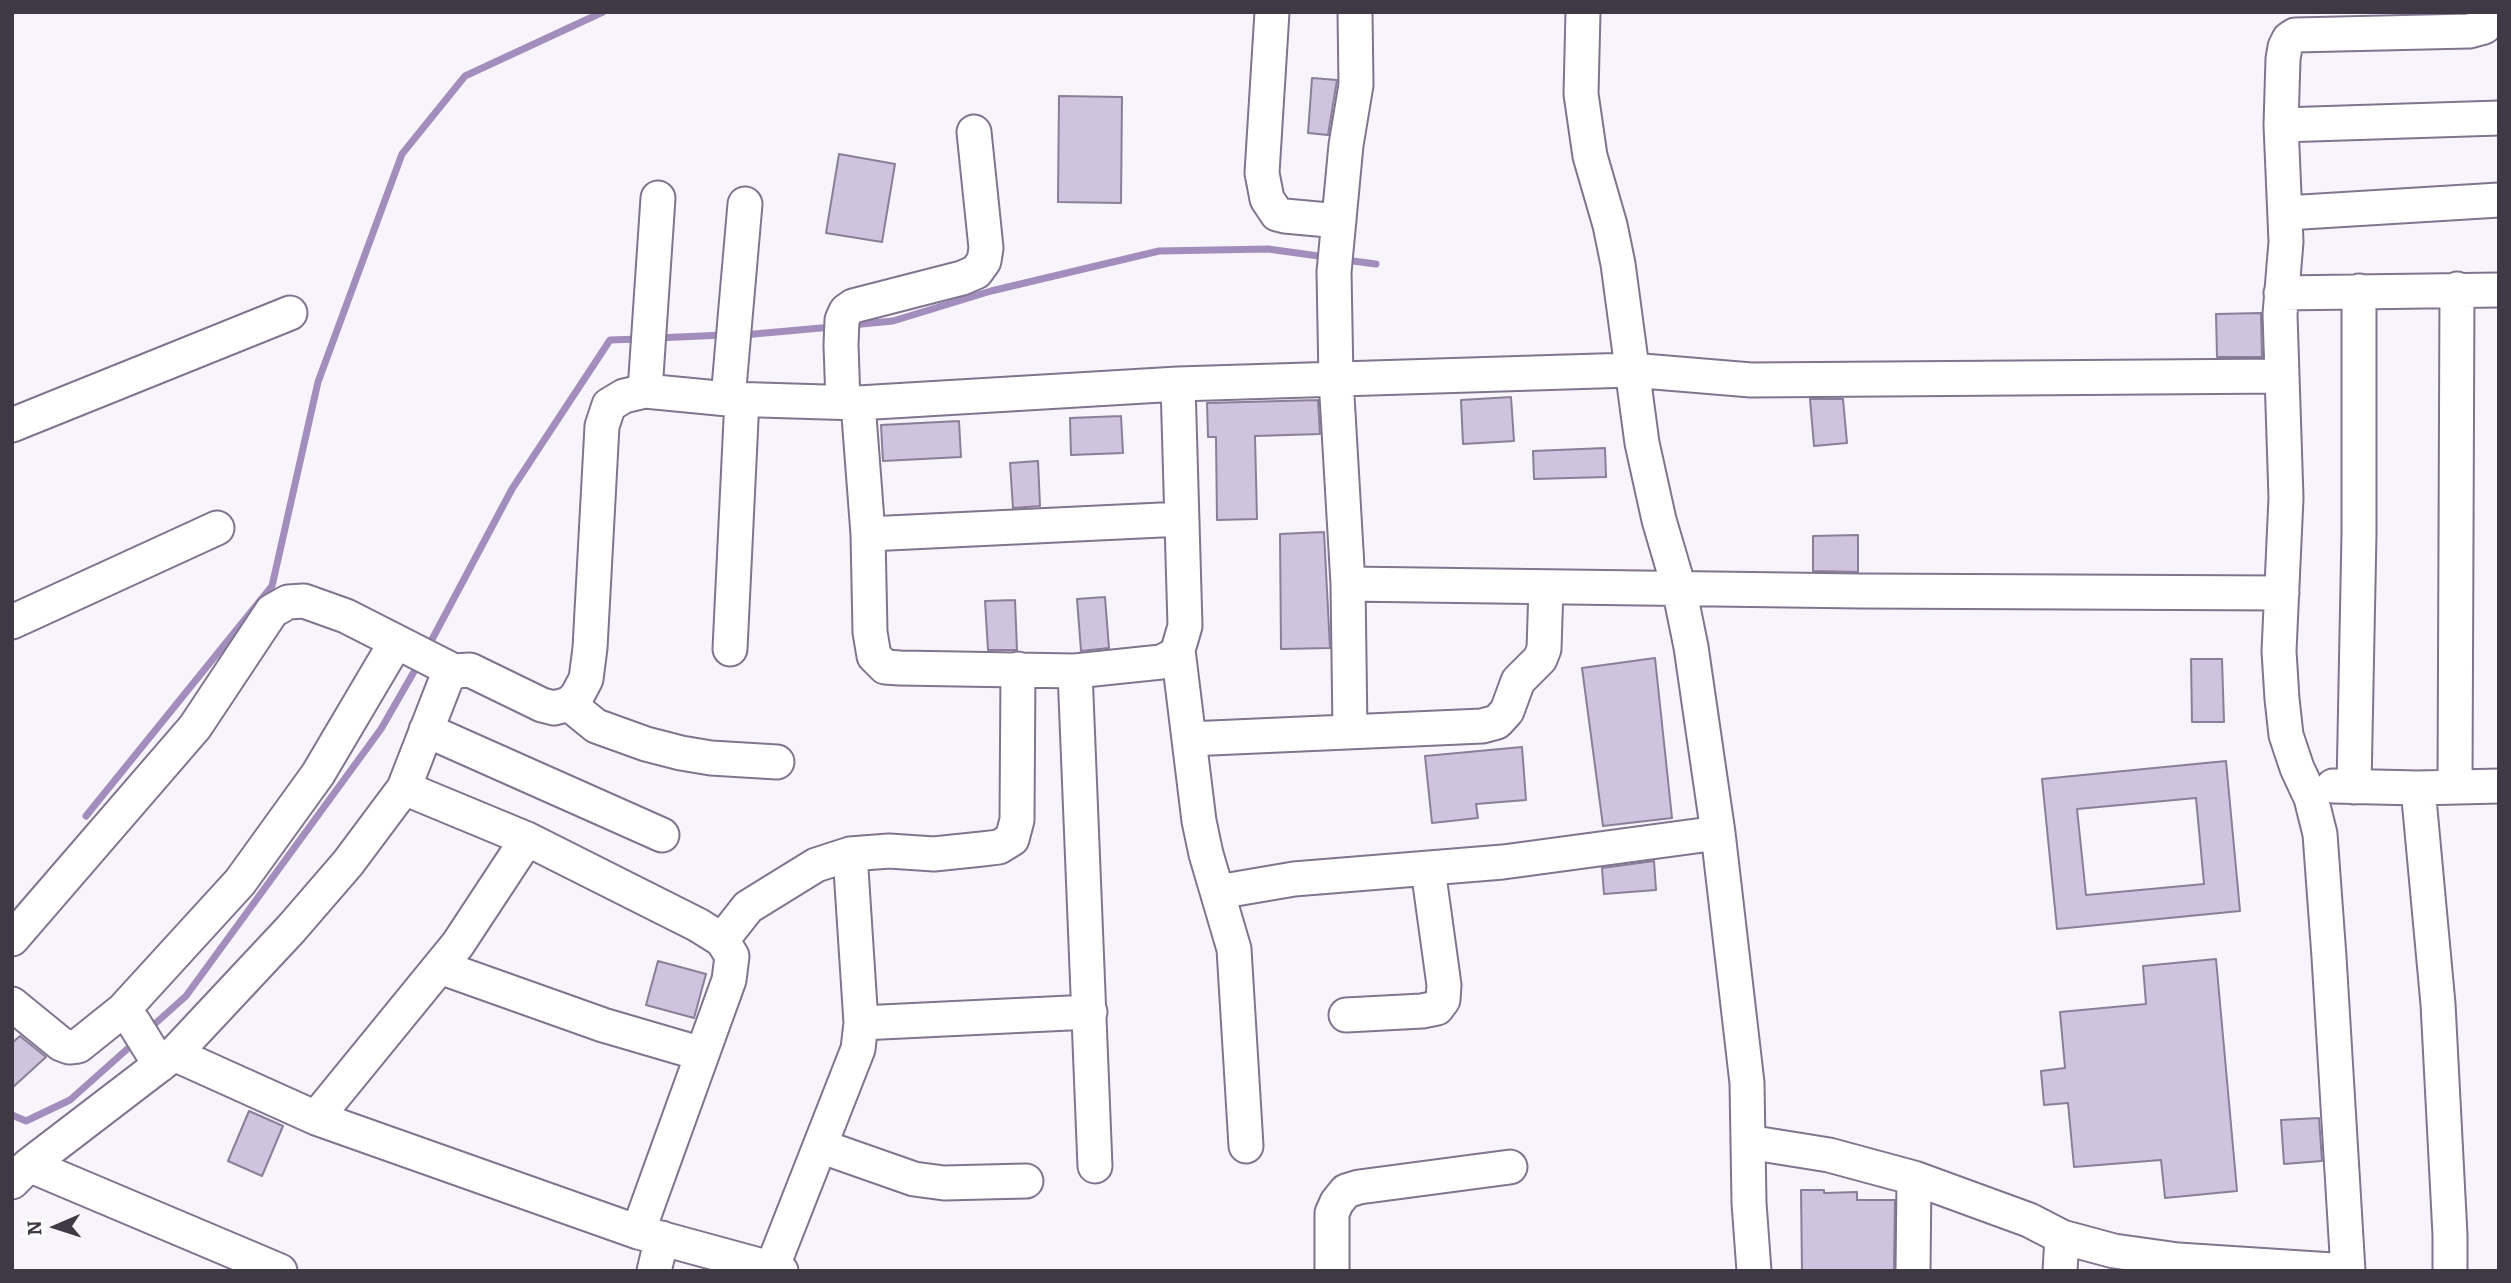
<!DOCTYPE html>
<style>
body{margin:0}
#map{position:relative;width:2511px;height:1283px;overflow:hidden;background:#f7f5fb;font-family:Bitter,serif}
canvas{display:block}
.frame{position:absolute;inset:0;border:14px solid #3e3945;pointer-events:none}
.north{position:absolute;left:21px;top:1192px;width:70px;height:70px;-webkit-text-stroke:5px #fff;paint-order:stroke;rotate:267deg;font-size:19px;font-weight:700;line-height:28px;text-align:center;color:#3e3945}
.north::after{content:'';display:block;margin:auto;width:24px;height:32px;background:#3e3945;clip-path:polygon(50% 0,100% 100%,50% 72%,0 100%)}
</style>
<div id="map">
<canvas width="2511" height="1283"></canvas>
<div class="frame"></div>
<div class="north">N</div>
</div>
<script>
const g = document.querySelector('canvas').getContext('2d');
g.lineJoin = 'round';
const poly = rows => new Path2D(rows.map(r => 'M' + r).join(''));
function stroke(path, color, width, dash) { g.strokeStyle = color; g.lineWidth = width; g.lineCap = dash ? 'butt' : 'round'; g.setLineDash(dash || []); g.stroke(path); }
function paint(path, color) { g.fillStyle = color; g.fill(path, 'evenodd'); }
stroke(poly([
 [1345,260,1376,264],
 [851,325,893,321,991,291,1159,251,1268,249,1326,257],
 [743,335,832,327],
 [656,338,724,335],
 [428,647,512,489,610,340,640,339],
 [86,816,272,586,318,382,402,154,465,76,603,12],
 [148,1030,186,996,381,729,419,663],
 [12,1115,26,1121,70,1100,134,1043]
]), '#a38dbd', 7);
const building = poly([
 [1312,78,1337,80,1328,135,1308,133,1312,78],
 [1059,96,1122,97,1121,203,1058,202,1059,96],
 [839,154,895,164,882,242,826,233,839,154],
 [2261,313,2262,357,2217,357,2216,314,2261,313],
 [1511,397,1514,441,1463,444,1461,400,1511,397],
 [1810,399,1843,399,1847,443,1814,446,1810,399],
 [1318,400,1320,434,1255,436,1257,519,1217,520,1216,437,1208,437,1207,403,1318,400],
 [1121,416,1123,453,1071,455,1070,418,1121,416],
 [959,421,961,457,883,461,881,425,959,421],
 [1605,448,1606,477,1534,479,1533,451,1605,448],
 [1038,461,1040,506,1013,508,1010,463,1038,461],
 [1324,532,1330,648,1281,649,1280,534,1324,532],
 [1858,535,1858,572,1813,571,1813,536,1858,535],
 [1105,597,1109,648,1081,651,1077,599,1105,597],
 [1015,600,1017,650,988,650,985,601,1015,600],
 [1655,658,1672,818,1603,826,1582,668,1655,658],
 [2191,659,2222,659,2224,722,2192,722,2191,659],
 [1522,747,1526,800,1476,804,1478,818,1432,823,1425,756,1522,747],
 [2226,761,2240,911,2057,929,2042,779,2226,761],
 [2196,798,2204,884,2086,895,2077,809,2196,798],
 [1654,861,1656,890,1604,894,1602,868,1654,861],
 [2216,959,2237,1191,2165,1198,2161,1160,2074,1167,2068,1103,2044,1105,2041,1071,2065,1068,2060,1012,2146,1004,2143,966,2216,959],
 [658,961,706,974,694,1018,646,1005,658,961],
 [20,1036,46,1057,12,1088,12,1043,20,1036],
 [249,1111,283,1126,262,1176,228,1161,249,1111],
 [2319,1118,2322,1161,2284,1164,2281,1120,2319,1118],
 [1801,1190,1824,1190,1824,1193,1857,1192,1857,1200,1895,1200,1894,1271,1802,1271,1801,1190]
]);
paint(building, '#d0c3e0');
stroke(building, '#8a7e98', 2);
const minor = poly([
 [1272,12,1262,173,1267,199,1277,214,1285,216,1339,221],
 [1583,12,1581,94,1590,156,1610,225,1618,264,1642,443,1659,520,1679,588,1691,647,1718,833,1747,1083,1749,1203,1754,1271],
 [2281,125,2499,118],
 [2286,213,2499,200],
 [2281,293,2499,290],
 [645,391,658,198],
 [728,399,745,204],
 [843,402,841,345,842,320,846,311,853,306,962,278,976,272,984,261,986,248,974,132],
 [858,403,868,534,870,632,874,656,885,667,900,668,1075,671,1161,662,1173,656,1178,650,1185,626,1178,384],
 [12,425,290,313],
 [868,534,1182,519],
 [1348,584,1861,591,2282,593],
 [12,622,217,528],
 [730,649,742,399],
 [1178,650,1199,821,1206,854,1234,949,1246,1146],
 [1075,671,1095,1166],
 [569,704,596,726,646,744,681,753,711,758,777,762],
 [426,730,662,835],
 [1350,731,1348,584,1336,379,1334,272,1346,145,1356,85,1355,12],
 [1189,739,1482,726,1497,722,1507,711,1518,681,1540,659,1544,649,1546,587],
 [2333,786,2418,788,2499,786],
 [2455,786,2457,289],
 [2354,787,2359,533,2359,291],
 [404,788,527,839,698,925,722,940,732,956,729,980,638,1232],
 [2418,788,2438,1004,2450,1235,2450,1271],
 [1218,892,1294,879,1503,862,1718,833],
 [12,939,195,727,272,611,288,602,304,601,346,616,454,671,470,670,542,705,554,708,569,704,577,696,586,679,590,648,602,426,609,405,624,396,645,391,728,399,858,403,1178,384,1631,370,1751,380,2282,376],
 [722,940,748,907,816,865,850,854,889,851,934,854,982,849,999,847,1012,839,1017,820,1018,669],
 [440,967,603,1025,702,1054],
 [12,1004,61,1044,69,1047,78,1046,123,1010,240,882,318,774,396,642],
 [123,1010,134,1023,160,1065],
 [1346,1015,1422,1011,1437,1008,1443,1000,1444,985,1428,869],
 [861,1023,1090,1012],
 [174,1054,316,1118,638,1232,781,1271],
 [316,1118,458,944,527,839],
 [1748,1142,1829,1155,1914,1178,2029,1220,2062,1237,2114,1251,2178,1260,2348,1271],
 [820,1146,914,1179,944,1183,1026,1181],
 [29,1165,280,1271],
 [12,1182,29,1165,174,1054,291,929,348,863,404,788,446,680,454,671],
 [772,1268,858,1049,861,1023,850,854],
 [654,1271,662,1238],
 [1332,1271,1332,1213,1337,1202,1346,1191,1359,1187,1510,1167],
 [1913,1271,1914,1178],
 [2060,1271,2062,1237],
 [2348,1271,2329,957,2320,834,2311,798,2297,768,2286,735,2282,699,2279,651,2286,498,2280,314,2286,242,2281,125,2283,59,2285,47,2289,39,2295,35,2469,31,2484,27,2489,12]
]);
stroke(minor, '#80748f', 37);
stroke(minor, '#fff', 33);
</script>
